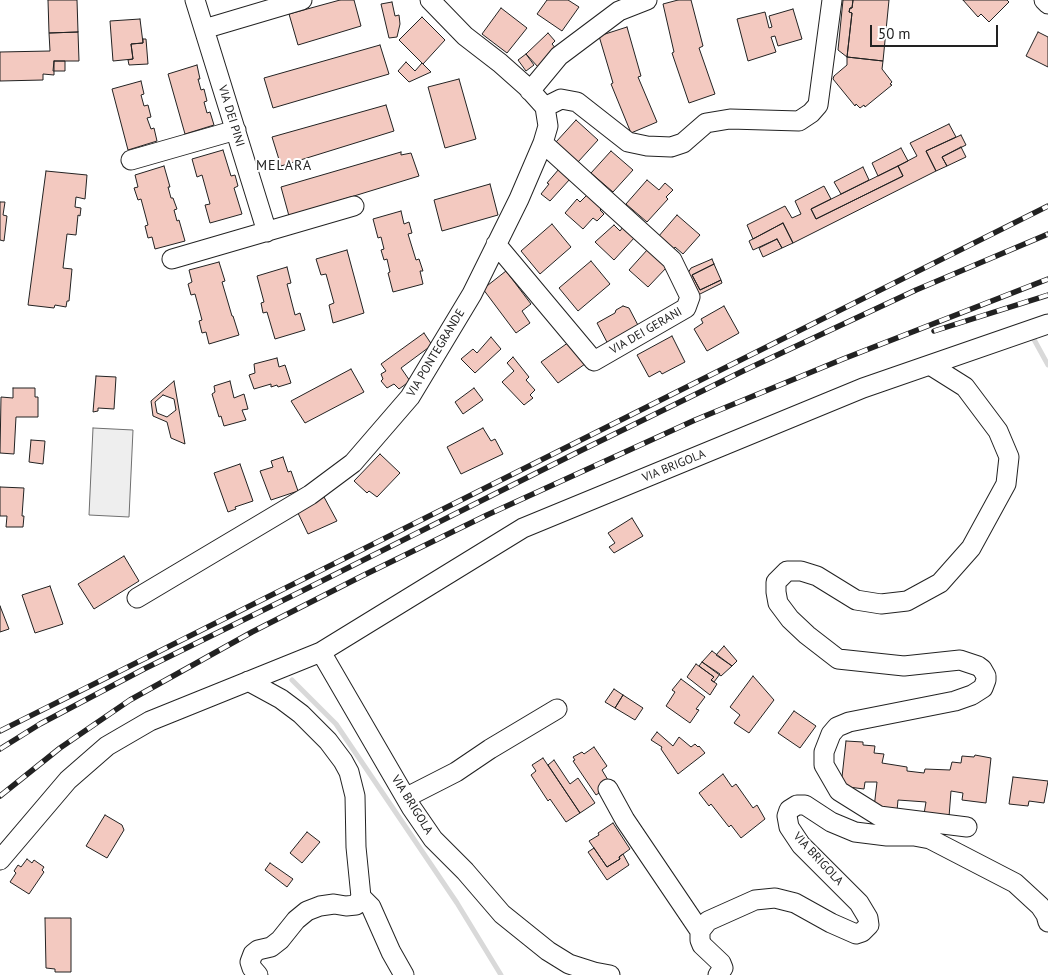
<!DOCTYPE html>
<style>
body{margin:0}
#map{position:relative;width:1048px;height:975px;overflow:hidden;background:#fff;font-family:"PT Sans",sans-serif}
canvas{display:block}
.scale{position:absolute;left:870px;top:25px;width:128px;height:22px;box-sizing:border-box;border:2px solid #222;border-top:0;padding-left:6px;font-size:15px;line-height:18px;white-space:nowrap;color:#222;-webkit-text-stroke:4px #fff;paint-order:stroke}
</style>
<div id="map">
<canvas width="1048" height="975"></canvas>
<div class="scale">50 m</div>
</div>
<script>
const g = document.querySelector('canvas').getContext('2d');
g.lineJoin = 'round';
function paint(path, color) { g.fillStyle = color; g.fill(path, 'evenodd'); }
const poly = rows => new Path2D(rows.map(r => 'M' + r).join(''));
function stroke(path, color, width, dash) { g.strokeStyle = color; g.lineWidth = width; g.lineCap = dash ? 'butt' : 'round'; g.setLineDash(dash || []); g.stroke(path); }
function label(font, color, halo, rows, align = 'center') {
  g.font = font + ' "PT Sans",sans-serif'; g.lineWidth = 4; g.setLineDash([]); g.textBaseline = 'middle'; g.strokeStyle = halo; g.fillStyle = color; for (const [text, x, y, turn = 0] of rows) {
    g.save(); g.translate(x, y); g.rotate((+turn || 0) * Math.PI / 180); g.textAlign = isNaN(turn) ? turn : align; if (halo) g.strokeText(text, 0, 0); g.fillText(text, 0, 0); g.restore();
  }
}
const green = poly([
 [93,428,133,430,129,517,89,515,93,428]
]);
paint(green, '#eee');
stroke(green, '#6f6f6f', 1);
stroke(poly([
 [1031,334,1048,365],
 [292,680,336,724,457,903,501,975]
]), '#d9d9d9', 5);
const building = poly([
 [48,0,77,0,78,32,49,33,48,0],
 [340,0,354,0,361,26,298,45,289,14,340,0],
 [547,0,568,0,579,7,562,31,537,14,547,0],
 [678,0,691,0,703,46,699,48,715,94,689,103,672,53,674,52,663,4,678,0],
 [843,0,853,0,852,8,850,8,849,12,852,13,847,57,838,50,843,0],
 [853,0,889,0,883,61,847,57,852,13,849,12,850,8,852,8,853,0],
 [963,0,1007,0,1009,2,989,22,981,14,978,17,963,0],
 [392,2,395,16,399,15,400,24,397,37,389,38,381,4,392,2],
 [501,8,527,28,507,53,482,34,501,8],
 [793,9,802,39,778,46,775,36,771,37,776,52,748,61,737,19,765,12,769,28,772,27,769,16,793,9],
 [422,17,445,40,423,64,399,40,422,17],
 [140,19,143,43,131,44,133,59,113,61,110,21,140,19],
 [627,27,641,76,638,77,657,122,631,133,611,84,613,83,599,36,627,27],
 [78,32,79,61,54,61,54,75,43,74,43,80,0,81,0,52,50,51,49,33,78,32],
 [1038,32,1048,37,1048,67,1026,56,1038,32],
 [548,33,555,41,552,44,557,50,539,68,526,54,548,33],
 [143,39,146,39,148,64,129,65,128,60,133,59,131,44,143,43,143,39],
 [380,45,389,74,273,108,264,78,380,45],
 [526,54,534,65,526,71,518,60,526,54],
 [847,57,883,61,882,69,892,82,890,84,892,85,865,107,864,105,860,108,856,104,855,106,833,79,834,76,847,65,847,57],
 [54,61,65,61,65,71,53,71,54,61],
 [406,62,415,71,422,63,431,72,409,82,398,71,406,62],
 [197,65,200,79,198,79,201,90,204,89,207,101,204,102,207,113,210,112,214,125,185,134,168,74,197,65],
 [459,79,476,139,445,148,428,87,459,79],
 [141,81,144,94,141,95,144,106,148,105,151,117,147,118,151,129,154,128,157,141,128,150,112,89,141,81],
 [386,105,394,131,281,166,272,137,386,105],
 [576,120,598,140,578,162,556,142,576,120],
 [949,124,956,137,926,151,936,171,793,243,783,223,753,239,747,225,785,206,792,218,801,214,795,201,824,186,831,199,811,209,816,219,903,176,898,166,917,156,910,143,949,124],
 [961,135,966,145,942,157,947,166,936,171,926,151,961,135],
 [961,147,966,157,947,166,942,157,961,147],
 [901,148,908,161,878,176,872,163,901,148],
 [223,150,231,176,235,175,238,186,234,188,242,214,210,223,205,205,210,204,202,175,197,177,192,159,223,150],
 [611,151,633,170,613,192,591,173,611,151],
 [401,152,401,155,411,153,419,176,289,216,281,187,401,152],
 [164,166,170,187,168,187,171,198,173,198,177,209,174,210,177,221,179,220,185,241,155,249,152,237,148,238,145,226,148,225,141,199,138,200,134,188,138,187,135,175,164,166],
 [898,166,903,176,816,219,811,209,898,166],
 [863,167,869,180,841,194,834,182,863,167],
 [559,169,570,179,550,201,541,194,549,184,547,183,559,169],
 [46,171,87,175,85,199,76,197,75,207,81,208,80,216,78,215,76,235,67,234,63,268,72,269,69,301,67,301,66,307,55,305,54,308,28,305,46,171],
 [647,180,659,190,665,183,673,190,666,197,668,199,647,222,626,204,647,180],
 [490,184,498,215,442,231,434,200,490,184],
 [587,195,601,209,600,210,604,214,597,221,593,218,583,229,565,213,577,199,580,202,587,195],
 [0,202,5,202,3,215,7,216,4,241,0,240,0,202],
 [401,211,404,224,409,222,412,233,408,234,416,260,419,259,423,271,420,271,423,284,393,292,388,273,390,272,387,259,384,260,381,250,384,249,381,237,378,238,373,219,401,211],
 [677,215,700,235,683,254,675,247,673,250,658,237,677,215],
 [783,223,793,243,782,248,777,239,753,250,749,241,783,223],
 [552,224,571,247,540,274,521,251,552,224],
 [614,225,620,231,623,227,635,237,614,260,595,242,614,225],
 [777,239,782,248,763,257,759,248,777,239],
 [648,249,667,267,648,287,629,270,648,249],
 [347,250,364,313,333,323,329,305,334,303,326,274,321,275,316,259,347,250],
 [712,259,714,264,692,275,700,290,721,280,722,283,698,295,688,273,691,268,712,259],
 [591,261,610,284,578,311,559,288,591,261],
 [219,262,225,281,222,282,232,316,233,316,239,335,209,344,206,332,202,333,199,321,202,320,195,294,191,295,188,284,192,282,189,270,219,262],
 [714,264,721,280,700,290,692,275,714,264],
 [287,267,291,283,287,284,295,315,300,313,305,330,275,339,267,312,263,313,261,303,264,302,257,276,287,267],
 [506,271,531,304,522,311,530,323,516,333,483,289,506,271],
 [623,306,629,308,640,329,609,346,597,323,615,313,616,310,623,306],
 [724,306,739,333,707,351,694,329,703,323,701,319,724,306],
 [424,333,432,345,401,368,410,381,399,389,394,384,387,388,381,381,383,379,381,374,386,371,381,364,424,333],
 [672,336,685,362,662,374,660,371,649,377,637,355,672,336],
 [491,337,501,349,475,373,461,359,473,349,477,353,491,337],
 [569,342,585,364,558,383,541,362,569,342],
 [513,357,529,377,526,380,535,390,530,395,533,398,524,405,502,382,514,371,507,363,513,357],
 [277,358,279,367,285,365,291,383,278,387,277,385,271,387,271,384,254,389,249,375,255,373,254,364,277,358],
 [351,369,364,392,305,423,291,401,351,369],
 [96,376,116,377,114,409,98,408,98,411,93,412,96,376],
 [174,381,185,444,171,438,167,422,153,416,151,401,174,381],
 [230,381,234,398,244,394,248,409,242,410,246,420,224,426,221,416,219,417,212,394,215,392,214,386,230,381],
 [13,388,35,388,35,397,38,397,38,417,16,417,14,454,0,453,1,397,13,398,13,388],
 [474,388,483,400,463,414,455,402,474,388],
 [163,395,174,399,176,410,167,417,157,413,155,402,163,395],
 [483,428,491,441,495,439,503,454,461,474,447,447,483,428],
 [31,440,45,441,43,464,29,462,31,440],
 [380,454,400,473,377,497,369,491,367,493,354,481,380,454],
 [283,457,288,472,291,471,298,491,271,500,260,471,273,467,271,461,283,457],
 [240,464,253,501,235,507,236,509,228,512,214,473,240,464],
 [0,487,24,488,22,516,24,516,23,527,6,527,7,516,0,516,0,487],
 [324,497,337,521,308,534,297,511,324,497],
 [632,518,643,536,614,553,609,547,615,543,608,533,632,518],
 [124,556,139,581,94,609,78,584,124,556],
 [50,586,63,624,35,633,22,595,50,586],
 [0,606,9,629,0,632,0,606],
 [724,646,737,661,732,666,716,655,724,646],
 [712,651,732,666,721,676,702,662,712,651],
 [702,662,720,674,714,682,711,680,714,677,699,666,702,662],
 [696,664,714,677,711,680,717,684,710,695,687,677,696,664],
 [753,676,774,700,749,733,734,723,740,715,730,707,753,676],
 [681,679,705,697,696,709,699,710,690,723,666,706,675,692,672,690,681,679],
 [614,689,623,695,615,708,605,702,614,689],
 [623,695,643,708,635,720,615,708,623,695],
 [794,711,816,726,800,748,778,733,794,711],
 [657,732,673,746,679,737,691,747,695,744,698,747,699,746,705,753,678,774,661,749,662,747,651,740,657,732],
 [846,741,863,742,863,745,875,746,874,753,884,754,882,763,907,767,907,771,924,773,925,769,950,770,952,762,961,763,962,756,974,757,975,755,991,758,986,803,962,800,963,793,951,791,949,817,924,814,926,802,898,800,897,811,874,808,877,782,865,782,864,789,841,786,846,741],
 [594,747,607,766,602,770,611,785,596,795,573,761,575,760,573,757,582,752,584,754,594,747],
 [543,758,580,813,566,822,550,799,548,801,531,775,536,771,532,765,543,758],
 [554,760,570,784,578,778,595,803,580,813,548,765,554,760],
 [723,774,732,787,736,784,753,808,757,805,765,819,741,838,731,825,729,827,711,804,709,806,699,793,723,774],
 [1013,777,1048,781,1044,803,1029,801,1028,806,1009,804,1013,777],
 [105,815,122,825,124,830,107,858,86,846,105,815],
 [613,823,630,849,619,857,620,859,607,867,589,841,599,835,598,833,613,823],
 [307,832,320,842,302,863,290,853,307,832],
 [594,848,607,867,620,859,619,857,623,854,629,865,607,880,588,852,594,848],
 [27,859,32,863,34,860,44,867,42,870,44,872,29,894,10,882,16,873,14,871,18,865,21,867,27,859],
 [270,863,293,879,287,887,265,870,270,863],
 [45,918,71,918,71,972,55,972,55,969,46,968,45,918]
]);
paint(building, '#f3c9c0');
stroke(building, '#222', 1);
const minor = poly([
 [195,0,267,232],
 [430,0,465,36,500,63,527,87,545,107],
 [1044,0,1048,4],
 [204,29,302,0],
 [530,91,559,56,619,11,647,0],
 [131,160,236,130],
 [496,244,594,361,686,308,690,297,672,260,543,143],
 [172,259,354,206],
 [930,365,965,387,998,431,1009,457,1006,484,971,548,940,583,907,601,881,604,856,600,817,576,801,571,787,571,776,582,776,592,778,603,790,619,807,635,838,659,904,666,960,660,978,666,982,669,986,676,986,680,983,688,972,695,955,701,849,722,837,727,831,734,824,752,824,765,839,791,879,816,967,827],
 [137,598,310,495,353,463,410,397,472,294,519,199,543,143,548,126,545,107,561,99,577,102,628,142,647,146,671,147,683,143,706,123,730,119,799,121,811,113,818,105,832,0],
 [321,652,411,807,433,839,465,871,502,914,548,951,569,964,594,972,610,975],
 [248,681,281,699,301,714,328,741,343,761,349,772,355,796,356,847,361,897,371,907,391,952,404,975],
 [608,789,625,820,700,931],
 [407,797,456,772,490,749,557,709],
 [0,860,68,780,107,746,150,721,321,652,523,528,863,388,1048,324],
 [258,975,252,968,250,962,253,954,258,950,271,947,280,940,296,920,307,911,320,906,334,904,346,906,356,905,361,897],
 [718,975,723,968,721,963,702,945,700,940,700,931,708,921,755,900,775,898,795,903,831,923,856,934,862,932,869,925,868,918,859,903,801,845,789,827,787,816,789,810,797,805,805,805,831,822,855,832,887,836,914,836,930,839,1015,883,1040,906,1046,915,1048,922]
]);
stroke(minor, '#222', 21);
stroke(minor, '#fff', 19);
const rail = poly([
 [934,331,1048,295],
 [0,731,1048,206],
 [0,749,40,724,144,669,304,590,582,450,743,371,916,290,1048,234],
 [0,796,60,748,130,700,252,632,362,576,487,515,695,420,843,359,1048,279]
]);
stroke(rail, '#222', 5.5);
stroke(rail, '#fff', 4, [11]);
label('12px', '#222', '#fff', [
 ["VIA DEI PINI",231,116,73],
 ["VIA DEI GERANI",646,331,-30],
 ["VIA PONTEGRANDE",436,353,-59],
 ["VIA BRIGOLA",674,466,-22],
 ["VIA BRIGOLA",412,805,58],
 ["VIA BRIGOLA",818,859,47]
]);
g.letterSpacing = '1px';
label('14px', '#222', '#fff', [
 ["MELARA",284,166]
]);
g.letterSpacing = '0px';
</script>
